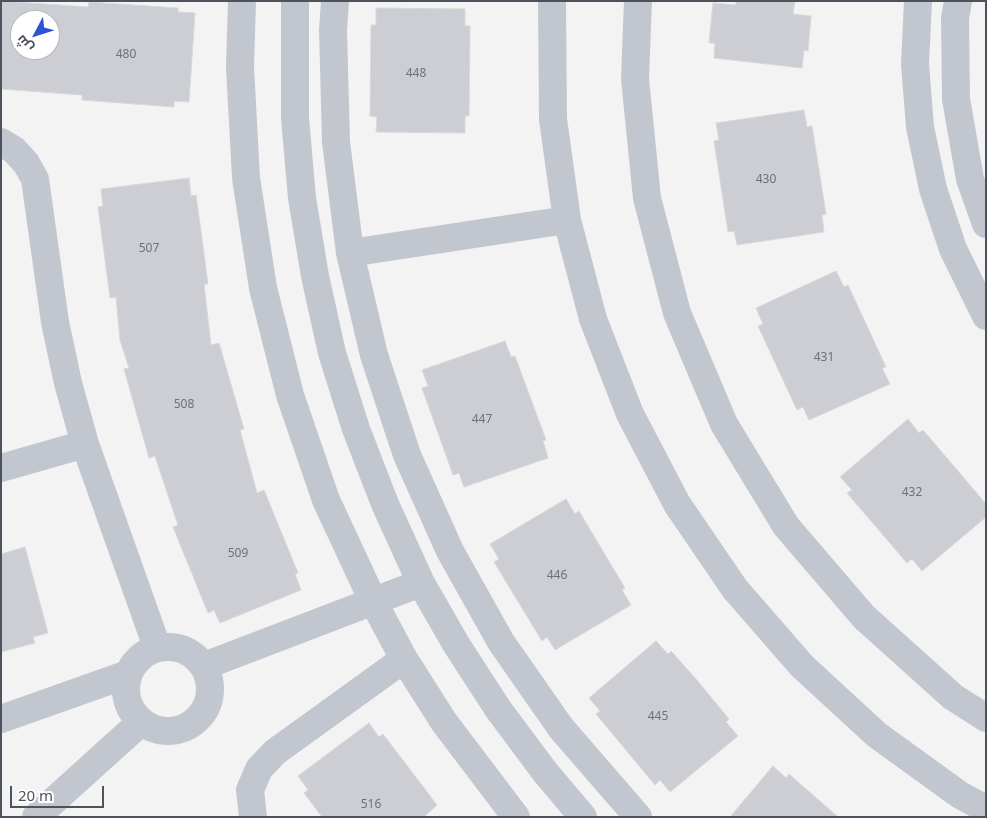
<!DOCTYPE html>
<meta charset="utf-8">
<style>
body{margin:0}
#map{position:relative;width:987px;height:818px;overflow:hidden;background:#f4f3f3;font-family:"Noto Sans",Cairo,sans-serif}
canvas{display:block}
.frame{position:absolute;inset:0;border:2px solid #4c525e;pointer-events:none}
.north{position:absolute;left:10px;top:10px;width:50px;height:50px;box-sizing:border-box;background:#fff;border:1px solid #b7babf;border-radius:50%;rotate:230deg;font-size:14px;font-weight:700;line-height:20px;text-align:center;color:#4c525e}
.north::after{content:'';display:block;margin:auto;width:18px;height:22px;background:#2c54d5;clip-path:polygon(50% 0,100% 100%,50% 72%,0 100%)}
.scale{position:absolute;left:10px;top:786px;width:94px;height:22px;box-sizing:border-box;border:2px solid #4c525e;border-top:0;padding-left:6px;font-size:15px;line-height:18px;white-space:nowrap;color:#4c525e;-webkit-text-stroke:4px #fff;paint-order:stroke}
</style>
<div id="map">
<canvas width="987" height="818"></canvas>
<div class="frame"></div>
<div class="north">ش</div>
<div class="scale">20 m</div>
</div>
<script>
const g = document.querySelector('canvas').getContext('2d');
g.lineJoin = 'round';
function paint(path, color) { g.fillStyle = color; g.fill(path, 'evenodd'); }
const poly = rows => new Path2D(rows.map(r => 'M' + r).join(''));
function stroke(path, color, width, dash) { g.strokeStyle = color; g.lineWidth = width; g.lineCap = dash ? 'butt' : 'round'; g.setLineDash(dash || []); g.stroke(path); }
function label(font, color, halo, rows, align = 'center') {
  g.font = font + ' "Noto Sans",sans-serif'; g.lineWidth = 4; g.setLineDash([]); g.textBaseline = 'middle'; g.strokeStyle = halo; g.fillStyle = color; for (const [text, x, y, turn = 0] of rows) {
    g.save(); g.translate(x, y); g.rotate((+turn || 0) * Math.PI / 180); g.textAlign = isNaN(turn) ? turn : align; if (halo) g.strokeText(text, 0, 0); g.fillText(text, 0, 0); g.restore();
  }
}
const building = poly([
 [1,1,88,7,89,2,178,8,178,12,195,13,189,102,174,101,174,107,82,100,82,95,1,89,1,1],
 [20,20,50,20,50,50,20,50,20,20],
 [736,1,795,1,793,14,811,16,808,51,804,50,802,68,714,58,715,43,709,43,713,3,736,5,736,1],
 [376,8,465,9,465,26,470,26,469,116,465,116,465,133,376,132,377,117,370,116,371,25,376,25,376,8],
 [804,110,807,127,812,126,826,214,822,215,824,232,737,245,734,231,728,232,714,141,719,140,716,123,804,110],
 [189,178,191,196,196,195,201,231,208,284,204,284,211,345,219,343,244,429,240,430,257,493,264,490,298,573,295,574,301,590,220,623,214,610,208,613,173,527,178,525,155,456,149,458,124,369,129,368,120,340,116,297,110,298,98,207,103,206,101,189,189,178],
 [836,271,844,287,848,285,886,367,882,368,890,384,809,420,803,407,797,410,758,326,763,324,756,308,836,271],
 [505,341,511,357,515,356,546,440,543,441,548,458,464,487,459,473,453,475,422,388,428,386,422,370,505,341],
 [908,419,919,433,923,430,986,504,986,517,922,571,912,559,907,563,847,493,852,490,840,477,908,419],
 [566,499,575,514,579,511,625,588,622,590,631,605,555,650,547,637,542,641,494,562,499,559,490,544,566,499],
 [25,547,48,633,33,637,35,643,1,652,1,554,25,547],
 [656,641,668,654,671,651,696,679,729,719,726,722,738,736,670,792,660,780,655,785,596,714,600,711,589,698,656,641],
 [369,723,379,737,383,734,437,805,424,817,322,817,304,793,308,790,298,776,369,723],
 [773,766,786,778,789,774,838,817,730,817,773,766]
]);
paint(building, '#cdced4');
stroke(building, '#d7d8dd', 1);
stroke(poly([
 [242,1,240,67,246,178,263,288,290,395,326,500,373,601,404,659,444,722,516,817],
 [295,1,295,118,302,198,315,276,332,353,356,429,385,504,421,583,456,644,498,709,545,772,583,817],
 [335,1,333,30,336,142,350,253,374,355,407,455,450,551,501,642,561,728,638,817],
 [552,1,553,119,567,220,593,319,630,414,677,504,735,589,802,666,877,735,960,795,986,809],
 [638,1,635,79,647,198,677,313,724,424,786,526,864,617,953,697,986,718],
 [918,1,915,64,920,127,933,189,953,249,986,316],
 [958,1,955,18,956,99,970,179,986,224],
 [1,142,14,150,26,163,35,179,55,322,68,383,85,444,157,647],
 [350,253,567,220],
 [1,468,85,444],
 '126 689a42 42 0 1 1 84 0a42 42 0 1 1-84 0Z',
 [204,666,421,583],
 [1,719,128,674],
 [36,817,141,722],
 [253,817,250,790,259,769,275,752,404,659]
]), '#c2c7cf', 28);
label('12px', '#6c717c', null, [
 ["480",126,55],
 ["448",416,74],
 ["430",766,180],
 ["507",149,249],
 ["431",824,358],
 ["508",184,405],
 ["447",482,420],
 ["432",912,493],
 ["509",238,554],
 ["446",557,576],
 ["445",658,717],
 ["516",371,805]
]);
</script>
